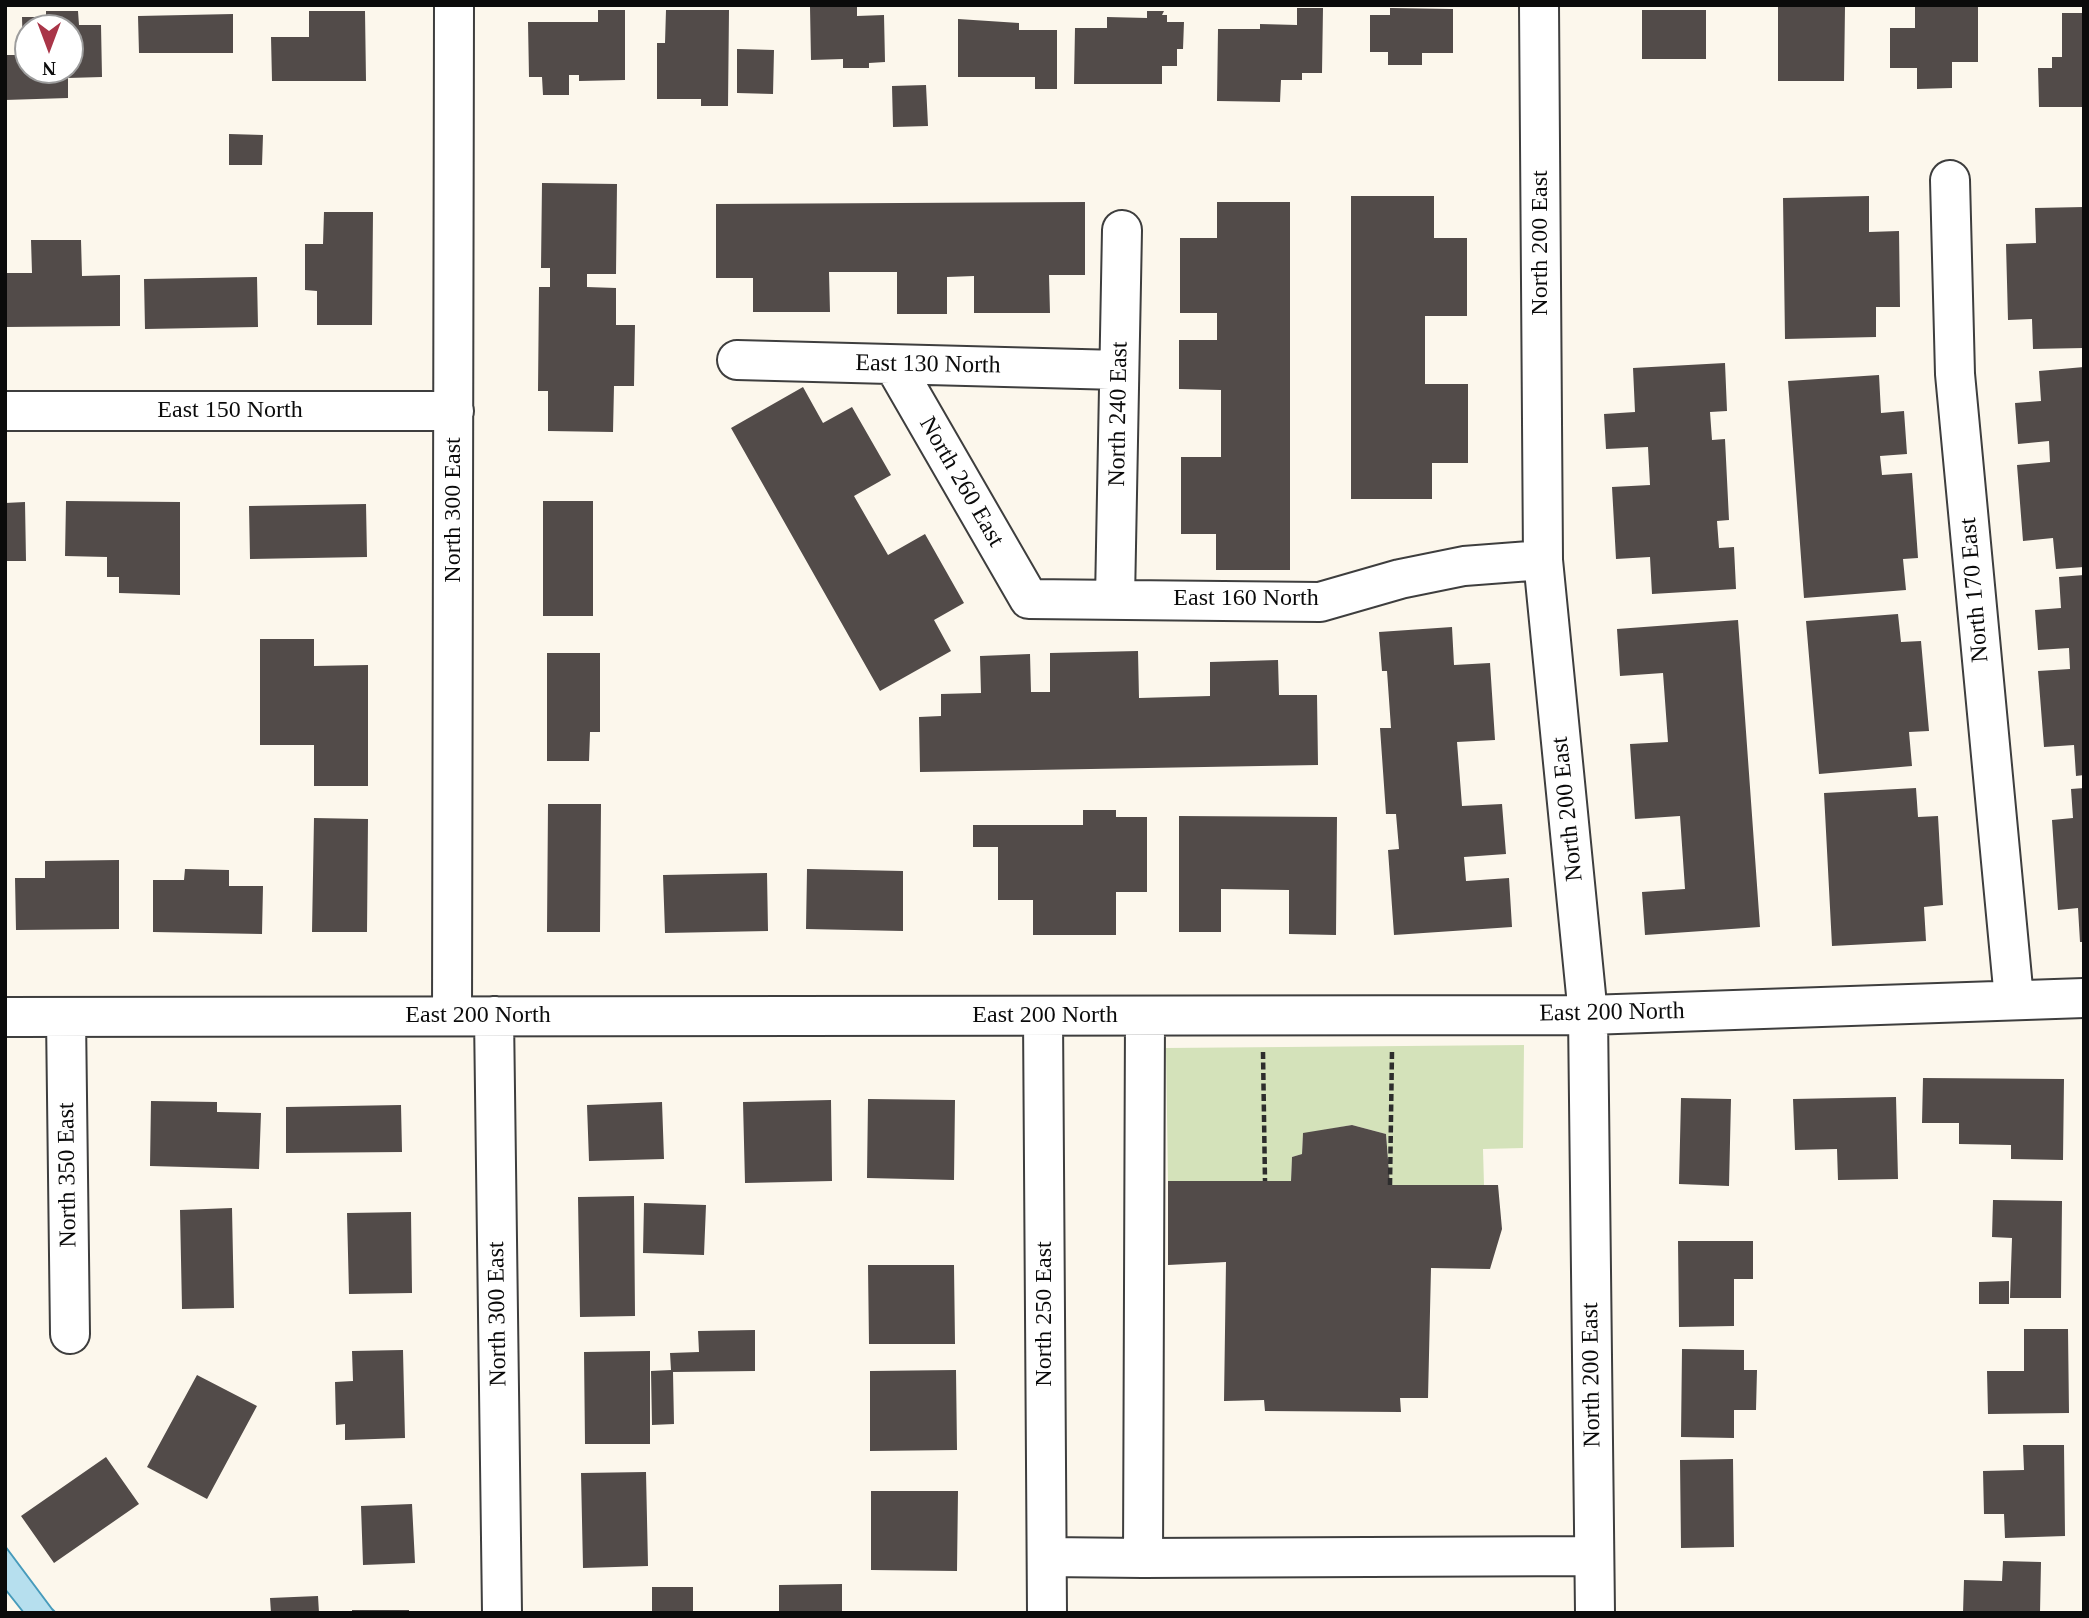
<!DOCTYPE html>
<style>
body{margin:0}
#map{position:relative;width:2089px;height:1618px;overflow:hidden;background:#fcf7ec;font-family:"Times New Roman",serif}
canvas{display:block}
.frame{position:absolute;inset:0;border:7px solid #0b0b0b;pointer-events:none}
.north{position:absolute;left:14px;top:14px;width:70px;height:70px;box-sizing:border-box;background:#fff;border:2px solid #9d9d9d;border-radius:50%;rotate:180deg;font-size:19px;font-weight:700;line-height:28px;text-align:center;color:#0b0b0b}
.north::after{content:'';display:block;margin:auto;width:24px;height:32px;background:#a93548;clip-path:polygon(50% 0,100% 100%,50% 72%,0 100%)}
</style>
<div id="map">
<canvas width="2089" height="1618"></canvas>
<div class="frame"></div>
<div class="north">N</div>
</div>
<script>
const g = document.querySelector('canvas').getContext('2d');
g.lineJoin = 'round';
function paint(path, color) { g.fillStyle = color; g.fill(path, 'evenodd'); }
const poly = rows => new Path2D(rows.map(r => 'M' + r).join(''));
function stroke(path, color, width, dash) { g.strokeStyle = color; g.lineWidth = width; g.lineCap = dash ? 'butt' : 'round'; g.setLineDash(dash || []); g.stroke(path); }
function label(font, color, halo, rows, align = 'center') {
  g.font = font + ' "Times New Roman",serif'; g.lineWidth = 7; g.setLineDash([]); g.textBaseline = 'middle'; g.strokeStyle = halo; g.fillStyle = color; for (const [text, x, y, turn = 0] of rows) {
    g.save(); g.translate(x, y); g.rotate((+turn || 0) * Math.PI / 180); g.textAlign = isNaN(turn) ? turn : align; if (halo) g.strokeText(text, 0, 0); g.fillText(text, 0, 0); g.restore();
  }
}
paint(poly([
 [1524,1045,1523,1148,1483,1149,1484,1185,1390,1185,1386,1134,1352,1125,1303,1134,1302,1154,1292,1157,1291,1181,1168,1181,1166,1048]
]), '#d4e2ba');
const water = poly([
 [5,1546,52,1609,56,1613,24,1613,5,1589,5,1546]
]);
paint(water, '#b6dfee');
stroke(water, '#479bbb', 2);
paint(poly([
 [857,5,857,16,884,15,885,62,869,63,869,68,843,68,843,59,811,60,810,7],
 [1778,6,1845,7,1844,81,1778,81],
 [1915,7,1978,7,1978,62,1952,62,1952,88,1917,89,1917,68,1890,68,1890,28,1915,28],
 [1297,8,1323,8,1322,73,1302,73,1302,80,1281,80,1280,102,1217,101,1218,29,1260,29,1260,24,1297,25],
 [1390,8,1453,9,1453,53,1422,53,1422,65,1388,65,1388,52,1370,52,1370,15,1390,15],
 [598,10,625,10,625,80,579,81,579,75,569,75,569,95,543,95,542,77,529,77,528,22,598,22],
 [666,10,729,10,728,106,701,106,701,99,657,99,657,43,665,43],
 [1642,10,1706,10,1706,59,1642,59],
 [46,11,78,11,79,25,101,25,102,77,68,78,68,98,5,100,5,55,23,55,22,17,46,17],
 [28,28,70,28,70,70,28,70],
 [309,11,365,11,366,81,272,81,271,37,309,37],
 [1147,11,1164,11,1162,15,1167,15,1167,22,1184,22,1183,49,1177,49,1177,66,1162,66,1162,84,1074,84,1075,28,1107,28,1107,17,1147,18],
 [2062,13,2084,13,2084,107,2039,107,2038,68,2052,68,2052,57,2062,57],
 [233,14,233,53,139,53,138,16],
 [958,19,1019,23,1019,30,1057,30,1057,89,1035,89,1035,77,958,77],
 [737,49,774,50,773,94,737,93],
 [926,85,928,126,893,127,892,86],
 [229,134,263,135,262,165,229,165],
 [542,183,617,184,616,274,587,274,587,287,616,288,616,325,635,325,634,386,614,386,613,432,548,431,548,391,538,391,539,287,550,287,550,268,541,268],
 [1351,196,1434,196,1434,238,1467,238,1467,316,1425,316,1425,384,1468,384,1468,463,1432,463,1432,499,1351,499],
 [1869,196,1869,232,1899,231,1900,307,1876,307,1876,337,1785,339,1783,198],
 [1085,202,1085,275,1049,275,1050,313,974,313,974,276,947,277,947,314,897,314,897,272,829,272,830,312,753,312,753,278,716,278,716,204],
 [1217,202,1290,202,1290,570,1216,570,1216,534,1181,534,1181,457,1221,457,1221,390,1179,389,1179,340,1217,340,1217,313,1180,313,1180,238,1217,238],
 [2084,207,2084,348,2033,349,2032,319,2008,320,2006,244,2036,243,2035,208],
 [324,212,373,212,372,325,317,325,317,291,305,290,305,244,323,244],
 [31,240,81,240,82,276,120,275,120,326,5,327,5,273,32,273],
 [257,277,258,327,145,329,144,279],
 [1725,363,1727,411,1710,412,1712,440,1725,439,1729,520,1717,521,1719,548,1734,547,1736,589,1652,594,1650,557,1616,559,1612,487,1650,485,1648,447,1606,449,1604,414,1635,412,1633,368],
 [2084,367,2084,567,2056,569,2053,538,2023,541,2017,465,2050,462,2049,441,2018,444,2015,403,2041,401,2039,371],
 [1879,375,1881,413,1904,411,1907,454,1880,456,1882,475,1912,473,1918,558,1903,559,1906,590,1804,598,1788,381],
 [803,387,823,423,852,407,891,475,854,496,888,555,925,534,964,603,934,620,951,651,880,691,731,428],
 [66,501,180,502,180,595,119,593,119,577,107,577,107,557,65,556],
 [543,501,593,501,593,616,543,616],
 [25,502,26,561,5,561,5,503],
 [366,504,367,557,250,559,249,506],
 [2084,575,2084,775,2076,776,2074,745,2044,747,2038,671,2070,669,2069,648,2038,650,2035,610,2061,608,2059,577],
 [1898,614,1901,642,1921,641,1929,731,1909,732,1912,766,1819,774,1806,621],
 [1738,620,1760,927,1645,935,1642,892,1685,889,1680,816,1635,819,1630,744,1668,742,1663,673,1620,676,1617,629],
 [1452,627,1454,665,1490,663,1495,740,1457,742,1462,806,1502,804,1506,854,1464,857,1466,881,1509,878,1512,927,1394,935,1388,850,1399,849,1396,814,1386,814,1380,728,1391,728,1387,671,1382,671,1379,632],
 [260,639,314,639,314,666,368,665,368,786,314,786,314,745,260,745],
 [1138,651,1139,698,1210,696,1210,662,1278,660,1279,695,1317,695,1318,765,920,772,919,717,941,716,941,694,981,693,980,656,1030,654,1031,692,1050,692,1050,653],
 [547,653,600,653,600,732,590,732,589,761,547,761],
 [1916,788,1918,817,1938,816,1943,905,1924,907,1926,941,1832,946,1824,793],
 [2084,788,2084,942,2080,942,2078,908,2058,910,2052,820,2073,818,2071,789],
 [548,804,601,804,600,932,547,932],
 [1083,810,1116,810,1116,817,1147,817,1147,892,1116,892,1116,935,1033,935,1033,900,998,900,998,847,973,847,973,825,1083,825],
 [1179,816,1337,817,1336,935,1289,934,1289,890,1221,889,1221,932,1179,932],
 [314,818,368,819,367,932,312,932],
 [119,860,119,929,16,930,15,878,45,878,45,861],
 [185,869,229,870,229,886,263,886,262,934,153,932,153,880,184,880],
 [807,869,903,871,903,931,806,929],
 [767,873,768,931,665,933,663,875],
 [1923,1078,2064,1079,2063,1160,2011,1159,2011,1145,1959,1144,1959,1123,1922,1123],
 [1896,1097,1898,1179,1838,1180,1837,1149,1795,1150,1793,1099],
 [1681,1098,1731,1099,1729,1186,1679,1184],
 [868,1099,955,1100,954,1180,867,1178],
 [831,1100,832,1181,745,1183,743,1102],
 [151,1101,217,1102,217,1112,261,1113,259,1169,150,1166],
 [662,1102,664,1159,589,1161,587,1105],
 [401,1105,402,1152,286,1153,286,1107],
 [1352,1125,1386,1134,1390,1185,1498,1185,1502,1229,1490,1269,1431,1268,1428,1398,1400,1398,1401,1412,1265,1411,1264,1400,1224,1401,1226,1262,1168,1265,1168,1181,1291,1181,1292,1157,1302,1154,1303,1133],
 [634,1196,635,1316,580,1317,578,1197],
 [1993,1200,2062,1201,2061,1298,2010,1298,2012,1238,1992,1237],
 [644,1203,706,1205,704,1255,643,1253],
 [232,1208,234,1308,182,1309,180,1210],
 [411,1212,412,1293,349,1294,347,1213],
 [1678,1241,1753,1241,1753,1279,1734,1279,1734,1326,1679,1327],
 [868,1265,954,1265,955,1344,869,1344],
 [2009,1281,2009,1304,1979,1304,1979,1282],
 [2024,1329,2068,1329,2069,1413,1988,1414,1987,1371,2024,1371],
 [755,1330,755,1371,673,1372,674,1424,652,1425,651,1371,671,1370,670,1353,699,1352,698,1331],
 [1682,1349,1744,1350,1744,1370,1757,1370,1756,1410,1734,1410,1734,1438,1681,1437],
 [403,1350,405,1438,345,1440,345,1424,336,1425,335,1382,353,1381,352,1351],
 [650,1351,650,1444,585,1444,584,1352],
 [956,1370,957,1450,870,1451,870,1371],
 [197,1375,257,1406,207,1499,147,1467],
 [2023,1445,2064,1445,2065,1536,2005,1538,2004,1514,1984,1514,1983,1471,2024,1470],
 [106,1457,139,1504,54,1563,21,1516],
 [1733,1459,1734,1547,1681,1548,1680,1460],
 [646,1472,648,1566,583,1568,581,1473],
 [871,1491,958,1491,957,1571,871,1570],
 [412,1504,415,1563,363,1565,361,1506],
 [2003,1561,2041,1562,2040,1613,1963,1613,1964,1580,2002,1581],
 [842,1584,842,1613,779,1613,779,1585],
 [652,1587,693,1587,693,1613,652,1613],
 [318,1596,319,1613,271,1613,270,1598],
 [352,1610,409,1610,409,1613,352,1613]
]), '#524b49');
const minor = poly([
 [1539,5,1543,560,1588,1015,1595,1613],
 [1950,180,1955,374,2014,999],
 [737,360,1119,370],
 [894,365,1029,599,1320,602,1400,579,1464,566,1543,560],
 [5,411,454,411],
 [1115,599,1122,230],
 [452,1016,454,5],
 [494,1016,502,1613],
 [1043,1016,1047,1613],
 [1145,1016,1143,1558,1594,1556],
 [5,1017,1588,1015,2084,998],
 [66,1017,70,1334],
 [1047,1557,1143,1558]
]);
stroke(minor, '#3e3e3e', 42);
stroke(poly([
 [1263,1052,1265,1181],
 [1390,1185,1392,1051]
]), '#2d2d2d', 4.5, [7, 3.5]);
stroke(minor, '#fff', 38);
label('24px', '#0b0b0b', '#fff', [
 ["North 200 East",1541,243,-90],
 ["East 130 North",928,365,1],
 ["East 150 North",230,411],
 ["North 240 East",1119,414,-89],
 ["North 260 East",961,482,60],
 ["North 300 East",454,510,-90],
 ["North 170 East",1975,590,-95],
 ["East 160 North",1246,599],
 ["North 200 East",1568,809,-96],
 ["East 200 North",1612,1013,-1],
 ["East 200 North",478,1016],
 ["East 200 North",1045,1016],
 ["North 350 East",68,1175,-91],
 ["North 300 East",498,1314,-91],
 ["North 250 East",1045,1314,-90],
 ["North 200 East",1592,1375,-91]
]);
</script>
